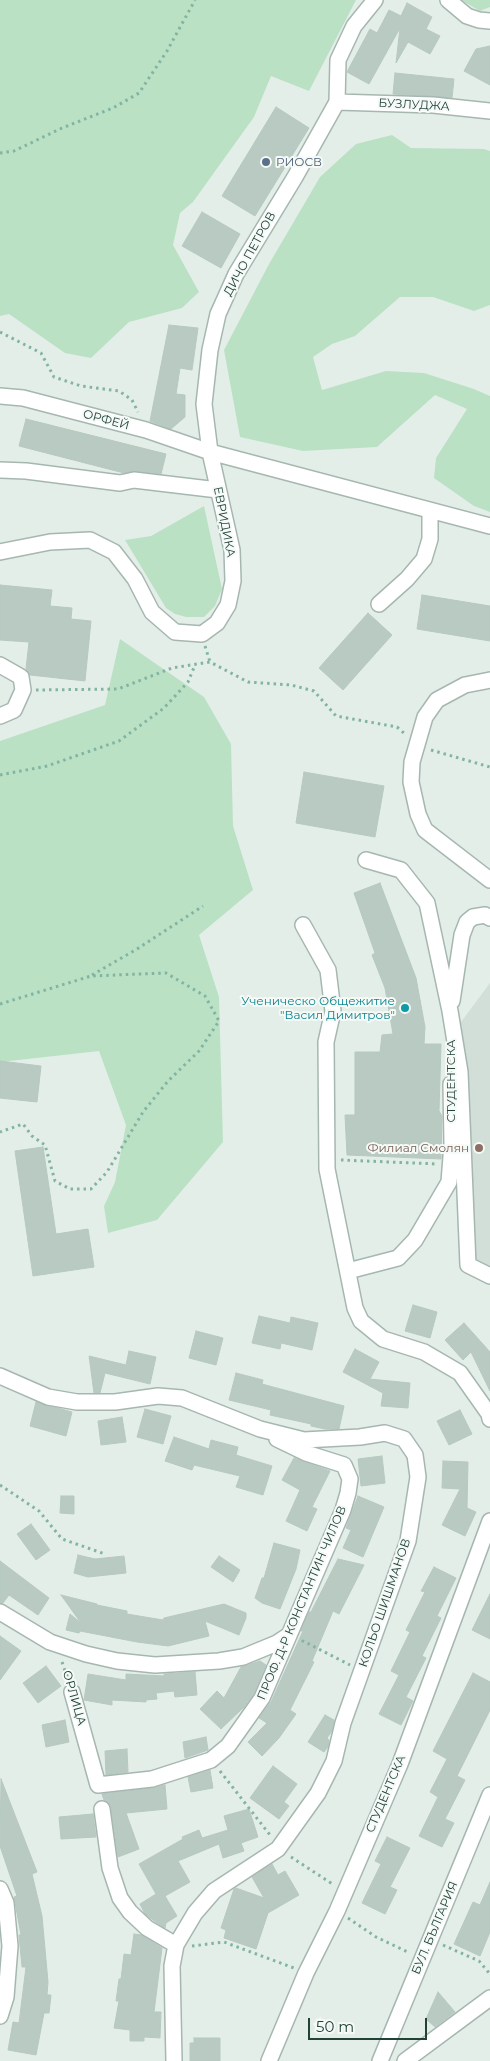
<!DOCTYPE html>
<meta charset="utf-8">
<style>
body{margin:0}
#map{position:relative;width:490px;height:2061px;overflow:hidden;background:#e4eee9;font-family:Montserrat,sans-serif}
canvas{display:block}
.scale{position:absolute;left:308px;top:2018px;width:119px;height:22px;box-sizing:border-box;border:2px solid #224238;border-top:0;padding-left:6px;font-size:15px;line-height:18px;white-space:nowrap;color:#224238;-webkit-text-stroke:4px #f5faf7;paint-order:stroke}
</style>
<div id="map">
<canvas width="490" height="2061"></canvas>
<div class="scale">50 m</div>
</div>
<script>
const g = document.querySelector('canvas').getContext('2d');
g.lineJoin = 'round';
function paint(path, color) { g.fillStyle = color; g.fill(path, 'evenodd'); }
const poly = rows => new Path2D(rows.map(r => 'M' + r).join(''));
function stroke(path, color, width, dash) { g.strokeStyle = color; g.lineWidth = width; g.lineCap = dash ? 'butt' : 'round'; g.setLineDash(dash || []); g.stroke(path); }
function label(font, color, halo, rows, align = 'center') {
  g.font = font + ' Montserrat,sans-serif'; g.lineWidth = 4; g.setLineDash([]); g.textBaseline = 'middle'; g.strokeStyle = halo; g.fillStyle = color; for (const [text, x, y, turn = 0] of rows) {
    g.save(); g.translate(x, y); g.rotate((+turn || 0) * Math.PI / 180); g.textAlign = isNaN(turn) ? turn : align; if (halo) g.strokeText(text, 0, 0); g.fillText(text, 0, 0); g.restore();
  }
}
paint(poly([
 [490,983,490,1274,474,1277,461,1022]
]), '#d2ded8');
paint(poly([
 [0,0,356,0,309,91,271,76,254,117,193,202,180,213,173,245,199,292,182,308,129,322,91,358,65,353,9,314,0,316],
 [461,0,490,0,490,7,480,11],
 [392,135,411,148,484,149,490,151,490,305,474,311,433,297,400,297,355,336,332,344,313,357,322,390,386,371,424,373,474,389,490,396,490,512,474,506,434,478,436,458,467,409,435,395,377,447,303,451,240,437,224,350,269,264,320,177,356,144],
 [204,506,222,589,215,606,204,617,186,617,175,614,166,608,125,540,151,536],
 [120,639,204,697,231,744,233,826,253,890,199,935,219,997,223,1142,157,1220,108,1233,104,1206,115,1182,126,1125,99,1051,0,1062,0,741,105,705]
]), '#bbe1c4');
const building = poly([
 [407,3,432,17,426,29,440,36,430,54,408,42,396,63,400,28,369,84,347,72,370,29,377,33,389,10,401,16,407,3],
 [490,46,490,85,464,71,476,49,490,46],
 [395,73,454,79,452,98,393,94,395,73],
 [276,107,309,128,255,216,222,196,276,107],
 [202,212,240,234,221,268,182,246,202,212],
 [169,325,198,328,192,370,180,368,176,394,185,395,185,417,171,429,150,421,169,325],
 [26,419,166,454,161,474,135,471,124,473,19,446,26,419],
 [0,585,52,590,50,606,72,608,71,619,91,621,85,681,30,675,26,669,29,642,0,640,0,585],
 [422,595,490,606,490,641,417,629,422,595],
 [368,613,392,635,343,690,319,668,368,613],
 [304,772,384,786,375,837,296,823,304,772],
 [380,883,416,978,425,1027,424,1044,441,1044,439,1111,442,1116,441,1159,347,1155,345,1115,355,1115,355,1052,380,1052,382,1035,393,1034,385,988,372,955,375,953,354,893,380,883],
 [0,1061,41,1066,37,1102,0,1098,0,1061],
 [43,1147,56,1234,88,1229,94,1267,33,1276,15,1151,43,1147],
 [413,1305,437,1312,430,1338,405,1331,413,1305],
 [259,1316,290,1323,291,1317,318,1323,312,1350,281,1343,280,1349,252,1343,259,1316],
 [464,1323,490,1352,490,1391,471,1352,463,1360,445,1340,464,1323],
 [196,1331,223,1338,216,1365,189,1358,196,1331],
 [355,1349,379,1362,370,1379,410,1383,408,1408,381,1406,383,1393,343,1372,355,1349],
 [129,1351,156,1357,150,1384,105,1373,100,1393,94,1393,89,1356,126,1365,129,1351],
 [236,1373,263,1380,262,1384,344,1406,339,1429,325,1429,311,1426,311,1424,270,1415,271,1410,229,1400,236,1373],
 [36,1402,72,1412,66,1436,30,1426,36,1402],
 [145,1409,171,1416,163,1444,137,1437,145,1409],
 [460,1410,472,1434,449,1445,437,1421,460,1410],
 [122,1417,126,1442,101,1445,98,1421,122,1417],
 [174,1437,209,1449,211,1440,238,1447,236,1455,272,1466,263,1495,236,1487,240,1476,194,1465,192,1470,165,1461,174,1437],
 [382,1456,385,1483,361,1486,358,1459,382,1456],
 [294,1458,330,1471,312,1507,317,1509,307,1531,286,1521,300,1490,282,1480,294,1458],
 [443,1461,468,1462,467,1508,476,1512,465,1536,442,1525,460,1489,442,1488,443,1461],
 [61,1496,74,1496,74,1514,60,1513,61,1496],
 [358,1496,384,1507,363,1557,343,1548,351,1530,346,1528,358,1496],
 [31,1524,50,1550,36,1560,17,1534,31,1524],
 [274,1543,300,1550,296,1569,280,1609,262,1603,255,1598,262,1578,264,1578,274,1543],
 [78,1555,95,1559,124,1556,126,1573,88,1577,74,1573,78,1555],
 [219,1556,240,1570,233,1582,211,1567,219,1556],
 [338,1559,364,1565,339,1614,333,1611,312,1661,314,1662,290,1710,296,1714,279,1738,262,1756,248,1742,267,1723,259,1718,271,1702,303,1631,301,1631,309,1612,311,1612,338,1559],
 [0,1561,49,1598,38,1615,9,1595,3,1603,0,1603,0,1561],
 [434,1567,456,1578,437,1616,441,1618,422,1656,426,1658,406,1697,413,1701,401,1725,379,1714,399,1675,391,1671,410,1632,406,1630,425,1592,421,1591,434,1567],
 [490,1594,490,1639,472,1630,490,1594],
 [61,1595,97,1604,97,1605,127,1611,127,1614,163,1620,164,1618,224,1604,246,1613,246,1618,239,1635,205,1621,209,1636,168,1646,137,1642,80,1631,79,1633,66,1630,70,1614,81,1623,61,1595],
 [0,1636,21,1651,0,1680,0,1636],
 [260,1661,266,1665,254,1693,244,1707,221,1729,200,1709,217,1691,224,1698,241,1667,260,1661],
 [46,1666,61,1686,38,1703,23,1683,46,1666],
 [195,1672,197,1695,175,1697,174,1691,156,1693,157,1699,146,1700,146,1702,112,1700,112,1705,84,1700,88,1674,126,1680,126,1674,164,1676,164,1674,195,1672],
 [473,1673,490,1682,490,1710,457,1776,465,1780,445,1819,454,1823,442,1847,419,1836,438,1797,430,1792,447,1759,433,1751,473,1673],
 [325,1715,334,1720,332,1731,327,1738,329,1740,328,1747,324,1752,308,1742,325,1715],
 [65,1720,69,1742,46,1747,42,1725,65,1720],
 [206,1737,208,1750,185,1758,183,1742,206,1737],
 [127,1749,128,1772,106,1775,105,1751,127,1749],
 [273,1766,297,1784,284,1802,289,1806,279,1819,250,1798,273,1766],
 [210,1770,213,1788,191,1792,188,1777,210,1770],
 [1,1779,37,1872,32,1874,42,1916,48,1982,47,1995,51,1995,49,2013,44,2013,36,2055,8,2050,13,2022,19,2023,26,1967,22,1967,19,1935,21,1935,14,1897,17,1896,0,1846,1,1779],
 [165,1785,167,1809,126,1813,139,1849,118,1857,111,1808,109,1803,104,1800,102,1794,153,1788,165,1785],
 [249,1809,258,1837,241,1843,244,1851,223,1858,219,1844,178,1861,190,1882,165,1896,177,1916,166,1923,165,1928,153,1920,145,1914,140,1904,156,1894,139,1864,183,1839,182,1837,199,1830,202,1838,228,1830,224,1816,249,1809],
 [93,1814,96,1837,61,1839,59,1817,93,1814],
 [387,1837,410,1848,390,1887,397,1890,385,1914,362,1903,381,1864,375,1861,387,1837],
 [272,1864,278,1875,285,1871,299,1895,268,1913,256,1949,224,1938,226,1930,221,1928,234,1889,236,1888,264,1898,252,1877,272,1864],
 [490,1882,490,1932,480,1956,454,1944,473,1902,480,1905,490,1882],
 [134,1934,141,1935,162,1948,154,2012,161,2012,160,2038,144,2037,144,2041,130,2041,130,2030,114,2028,119,2001,116,2001,119,1979,121,1979,124,1954,131,1955,134,1934],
 [438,1992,455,2012,435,2027,426,2019,438,1992],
 [194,2038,220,2038,220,2061,190,2061,190,2043,194,2043,194,2038]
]);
paint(building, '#b9cac2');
stroke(building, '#b6c9c0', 1);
const minor = poly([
 [448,0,467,16,479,20,490,21],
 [337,102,433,105,490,111],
 [0,396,23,398,146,430,210,452,490,526],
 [0,470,26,471,120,483,134,480,218,490],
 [0,552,50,542,90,540,114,552,135,579,152,612,175,632,202,634,217,623,228,605,233,581,232,550,210,452,204,404,210,350,218,314,236,274,295,177,337,102,338,60,354,26,375,0],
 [379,604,407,579,424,559,430,539,430,511],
 [0,665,21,677,23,690,14,710,0,716],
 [490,680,465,685,437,700,425,717,412,762,411,782,418,814,425,830,490,880],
 [366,860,401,870,427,903,450,1011,460,1072,468,1265,490,1276],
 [303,925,328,970,333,1011,326,1042,327,1169,355,1308,361,1321,383,1339,424,1352,460,1373,489,1414,490,1419],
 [452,1001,462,935,467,922,473,917,485,915,490,918],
 [348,1271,398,1258,415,1240,449,1182,452,1144,451,1084],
 [0,1376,48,1397,77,1402,115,1402,158,1396,182,1398,260,1429,304,1440,360,1437,385,1433,404,1439,415,1455,418,1477,408,1541,343,1723,334,1761,318,1793,278,1849,214,1891,195,1913,176,1945,172,1966,174,2061],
 [0,1612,50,1642,86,1654,117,1661,155,1665,219,1661,243,1657,277,1643,289,1635],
 [72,1692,98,1785,152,1779,211,1760,228,1746,262,1698,343,1510,348,1493,350,1479,344,1465,306,1453,277,1439],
 [102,1809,110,1868,120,1898,130,1912,147,1928,176,1945],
 [0,1889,6,1903,10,1946,6,1997,0,2016],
 [269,2061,306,1973,337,1911,400,1764,490,1521],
 [380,2061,490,1795],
 [405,2061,490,1998]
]);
stroke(minor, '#a6b7b0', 18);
stroke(poly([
 [0,153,14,151,62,128,113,108,139,93,167,51,195,0],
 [0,332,41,353,54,377,81,386,119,391,132,400,138,412],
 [205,646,210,662],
 [36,690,118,689,172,668,210,662,248,682,291,685,314,691,336,716,397,727,405,734],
 [431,750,490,767],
 [0,775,47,766,119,741,164,708,188,682,195,665],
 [92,975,137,949,203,906],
 [0,1004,91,976,166,973,205,996,219,1021,199,1051,168,1081,143,1112,107,1172,91,1189,70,1189,55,1181,45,1145,32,1136,23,1124,0,1132],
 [341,1160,437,1164],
 [0,1485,39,1511,62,1539,105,1554],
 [302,1642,303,1641,350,1665],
 [62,1662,68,1679],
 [220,1771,270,1835],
 [291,1857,334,1885],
 [348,1918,376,1937,410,1953],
 [443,1945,479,1961,490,1974],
 [192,1946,224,1942,294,1968]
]), '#82b4a2', 3, [2.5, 4]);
stroke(minor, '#fff', 15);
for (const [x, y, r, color] of [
 [266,162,5,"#5c6f8a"],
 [405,1008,5,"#0f9aa8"],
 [479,1148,5,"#8d6e63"]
]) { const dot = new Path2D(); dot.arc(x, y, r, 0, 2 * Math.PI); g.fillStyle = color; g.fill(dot); stroke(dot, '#f5faf7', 2); }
label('12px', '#224238', '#f5faf7', [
 ["БУЗЛУДЖА",414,105,3],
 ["ДИЧО ПЕТРОВ",250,254,-61],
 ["ОРФЕЙ",106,420,15],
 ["ЕВРИДИКА",224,522,79],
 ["СТУДЕНТСКА",451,1081,-90],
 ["ПРОФ. Д-Р КОНСТАНТИН ЧИЛОВ",302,1603,-67],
 ["КОЛЬО ШИШМАНОВ",385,1603,-71],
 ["ОРЛИЦА",74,1698,74],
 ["СТУДЕНТСКА",386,1794,-67],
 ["БУЛ. БЪЛГАРИЯ",435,1928,-67]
]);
label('12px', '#4e5e75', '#f5faf7', [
 ["РИОСВ",276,162]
], 'left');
label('12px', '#0d838f', '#f5faf7', [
 ["Ученическо Общежитие",395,1001],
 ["\"Васил Димитров\"",395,1015]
], 'right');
label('12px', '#785e54', '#f5faf7', [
 ["Филиал Смолян",469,1148]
], 'right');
</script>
